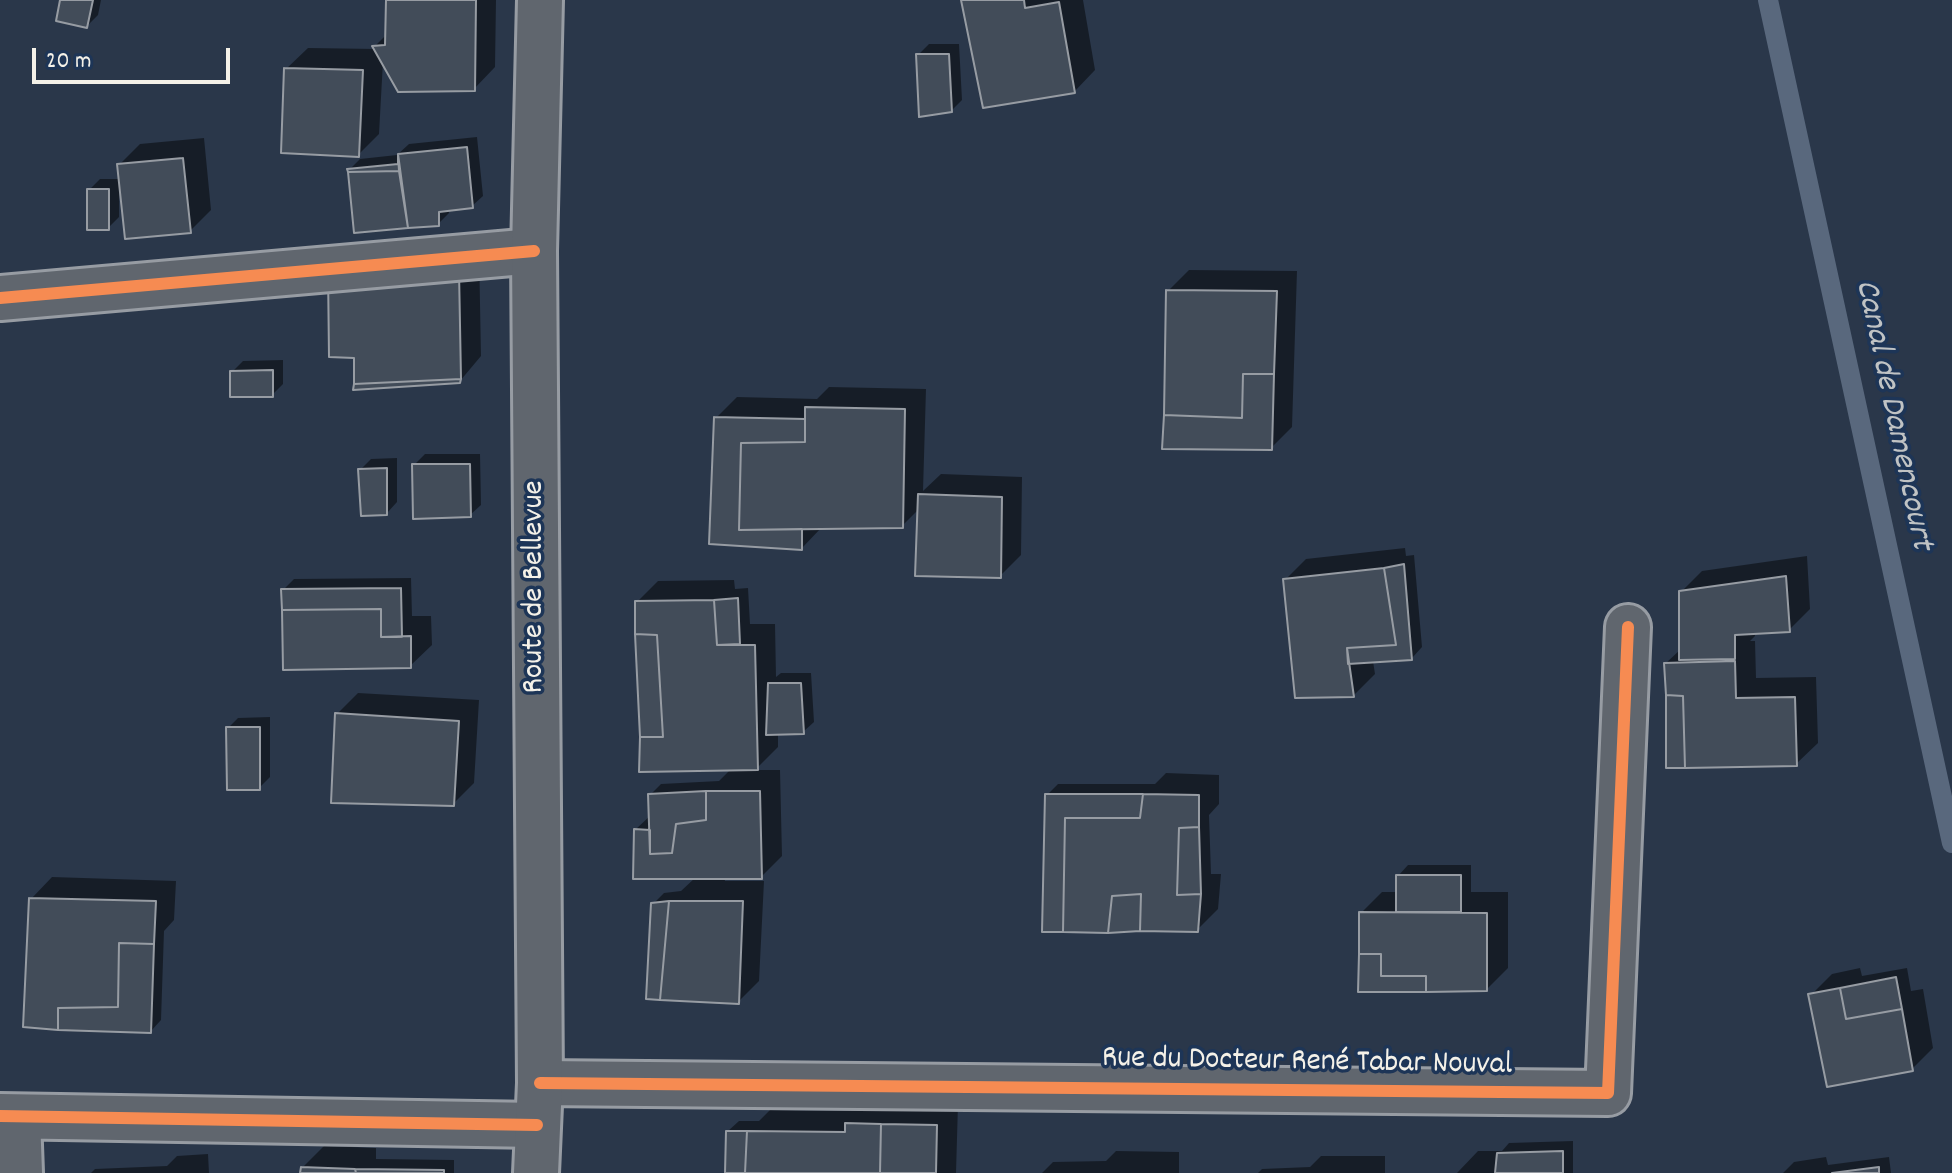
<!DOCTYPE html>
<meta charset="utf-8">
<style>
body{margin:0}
#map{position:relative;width:1952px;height:1173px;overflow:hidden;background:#2a374a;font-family:Dekko,sans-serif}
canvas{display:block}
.scale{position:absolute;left:32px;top:48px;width:198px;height:36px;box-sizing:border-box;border:4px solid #f4f1e8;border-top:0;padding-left:10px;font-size:24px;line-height:28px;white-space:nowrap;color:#f4f1e8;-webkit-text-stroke:6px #1d3557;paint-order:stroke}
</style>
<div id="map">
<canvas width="1952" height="1173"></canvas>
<div class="scale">20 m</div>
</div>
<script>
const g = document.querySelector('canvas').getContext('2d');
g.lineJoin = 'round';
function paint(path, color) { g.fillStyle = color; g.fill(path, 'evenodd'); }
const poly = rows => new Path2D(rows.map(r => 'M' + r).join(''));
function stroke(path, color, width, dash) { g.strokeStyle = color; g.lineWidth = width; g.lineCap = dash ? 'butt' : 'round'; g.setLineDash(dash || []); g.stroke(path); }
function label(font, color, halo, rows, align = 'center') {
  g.font = font + ' Dekko,sans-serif'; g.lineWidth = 7; g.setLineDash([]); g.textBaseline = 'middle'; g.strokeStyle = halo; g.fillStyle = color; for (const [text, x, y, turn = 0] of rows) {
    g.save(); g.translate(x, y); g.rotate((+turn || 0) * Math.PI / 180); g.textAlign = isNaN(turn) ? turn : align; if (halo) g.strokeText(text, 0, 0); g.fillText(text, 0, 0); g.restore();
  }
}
paint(poly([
 [62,0,101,0,98,15,87,26],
 [388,0,496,0,495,67,474,89,383,61,379,134,358,155,286,69,308,48,377,49,375,46,387,34],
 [963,0,1083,0,1095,70,1074,92],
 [929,44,959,44,962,100,951,111,918,55],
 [477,137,483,196,472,206,449,209,449,213,438,224,356,231,349,170,360,159,397,155,409,144],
 [204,138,211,210,190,231,122,192,119,192,119,217,108,228,89,190,100,179,120,179,119,165,140,144],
 [479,251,481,356,460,381,356,356],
 [1189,270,1297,271,1292,427,1271,448,1168,291],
 [283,360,283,384,272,395,232,372,243,361],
 [829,387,926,389,923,491,941,474,1022,477,1021,555,1000,576,919,509,902,526,822,527,802,548,716,418,737,397,817,399],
 [425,454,480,454,481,505,470,515,414,465],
 [397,458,397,502,387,513,360,470,371,459],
 [1405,548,1406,556,1414,555,1422,647,1412,658,1373,661,1375,674,1354,695,1285,580,1306,559],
 [1807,556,1810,609,1789,630,1755,632,1755,636,1750,641,1755,641,1756,678,1816,677,1818,743,1796,764,1666,663,1681,649,1681,592,1702,571],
 [411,578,412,616,431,616,432,645,410,666,283,590,294,579],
 [734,580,735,589,748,588,750,624,775,624,776,677,781,673,811,673,814,722,803,732,778,733,778,747,755,770,780,770,782,856,761,877,724,877,725,881,764,881,759,981,738,1002,653,904,664,893,681,891,696,877,636,829,651,815,650,795,661,784,719,781,731,769,637,602,658,581],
 [358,693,479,700,474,783,453,804,337,714],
 [270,717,270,777,259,788,228,728,238,718],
 [1166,773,1219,775,1219,804,1209,815,1211,874,1221,874,1218,909,1197,930,1047,795,1058,784,1155,784],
 [1408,865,1471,865,1471,892,1508,892,1508,968,1487,989,1361,913,1382,892,1398,892,1398,876],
 [52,877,176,881,174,920,164,931,161,1020,151,1031,31,899],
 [1860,968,1862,976,1907,968,1911,991,1923,989,1933,1048,1912,1069,1811,995,1832,974],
 [868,1103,958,1104,956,1173,727,1173,728,1131,739,1121,759,1121,770,1110,860,1111],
 [1573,1141,1573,1173,1457,1173,1478,1151,1502,1151,1509,1143],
 [324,1146,376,1148,376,1159,454,1160,454,1173,302,1173,302,1168],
 [1116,1151,1179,1152,1179,1173,1042,1173,1053,1162,1106,1161],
 [208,1154,209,1173,91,1173,95,1169,167,1166,177,1156],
 [1321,1156,1385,1156,1385,1173,1258,1173,1262,1169,1310,1167],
 [1826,1157,1828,1165,1889,1157,1891,1173,1783,1173,1794,1162]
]), '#0007');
stroke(poly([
 [1768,0,1952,843]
]), '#59687d', 20);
const building = poly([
 [60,0,93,0,87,28,56,21,60,0],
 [386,0,476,0,475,91,398,92,372,46,385,45,386,0],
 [961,0,1024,0,1025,8,1059,2,1075,93,983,108,961,0],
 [916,54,949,54,952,112,919,117,916,54],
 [284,68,363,70,359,157,281,153,284,68],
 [467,147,473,208,439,212,439,226,408,228,398,154,467,147],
 [398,154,399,171,348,172,347,169,398,164,398,154],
 [183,158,191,233,125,239,117,164,183,158],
 [399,171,408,228,354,233,348,172,399,171],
 [87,189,109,189,109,230,87,230,87,189],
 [328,271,459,271,461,379,354,384,354,358,329,357,328,271],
 [1166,290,1277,291,1274,374,1243,374,1242,418,1164,415,1166,290],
 [273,370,273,397,230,397,230,371,273,370],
 [1243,374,1274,374,1272,450,1162,449,1164,415,1242,418,1243,374],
 [461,379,460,383,353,390,354,384,461,379],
 [805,407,905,409,903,528,739,530,741,443,805,442,805,407],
 [714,417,805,419,805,442,741,443,739,530,802,529,802,550,709,544,714,417],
 [412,464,470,464,471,517,413,519,412,464],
 [387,468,387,515,361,516,358,469,387,468],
 [918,494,1002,497,1001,578,915,576,918,494],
 [1404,564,1412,660,1348,664,1347,648,1396,645,1384,568,1404,564],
 [1384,568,1396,645,1347,648,1354,697,1295,698,1283,579,1384,568],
 [1786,576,1790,632,1735,635,1735,659,1679,660,1679,591,1786,576],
 [401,588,402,637,381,637,381,609,282,610,281,589,401,588],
 [738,598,740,644,717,645,714,600,738,598],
 [714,600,717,645,755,645,758,770,639,772,640,737,663,737,657,635,635,634,635,601,714,600],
 [381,609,381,637,411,636,411,668,283,670,282,610,381,609],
 [635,634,657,635,663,737,640,737,635,634],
 [1735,661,1736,698,1795,697,1797,766,1685,768,1683,696,1666,695,1664,663,1735,661],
 [768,683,801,683,804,734,766,735,768,683],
 [1666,695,1683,696,1685,768,1666,768,1666,695],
 [335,713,459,721,454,806,331,803,335,713],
 [226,727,260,727,260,790,227,790,226,727],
 [706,791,760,791,762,879,633,879,634,829,650,830,650,854,672,853,676,824,706,820,706,791],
 [706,791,706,820,676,824,672,853,650,854,648,794,706,791],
 [1045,794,1143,794,1140,818,1065,818,1063,932,1042,932,1045,794],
 [1143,794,1199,795,1199,827,1179,828,1177,895,1201,894,1198,932,1140,931,1141,894,1112,896,1108,933,1063,932,1065,818,1140,818,1143,794],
 [1199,827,1201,894,1177,895,1179,828,1199,827],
 [1396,875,1461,875,1461,912,1396,912,1396,875],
 [1141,894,1140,931,1108,933,1112,896,1141,894],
 [29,898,156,901,154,944,119,943,118,1007,58,1008,58,1030,23,1027,29,898],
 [669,901,660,1000,646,999,651,903,669,901],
 [669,901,743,901,739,1004,660,1000,669,901],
 [1359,912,1487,913,1487,991,1426,992,1426,976,1381,976,1381,954,1359,954,1359,912],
 [119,943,154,944,151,1033,58,1030,58,1008,118,1007,119,943],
 [1359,954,1381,954,1381,976,1426,976,1426,992,1358,992,1359,954],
 [1896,977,1902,1009,1846,1019,1840,988,1896,977],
 [1840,988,1846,1019,1902,1009,1913,1071,1827,1087,1808,994,1840,988],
 [845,1123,881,1124,880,1173,745,1173,747,1131,845,1132,845,1123],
 [881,1124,937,1125,936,1173,880,1173,881,1124],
 [726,1131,747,1131,745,1173,725,1173,726,1131],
 [1563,1151,1563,1173,1495,1173,1497,1153,1563,1151],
 [301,1167,355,1169,356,1173,300,1173,301,1167],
 [1879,1167,1879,1173,1832,1173,1879,1167],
 [355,1169,444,1170,444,1173,356,1173,355,1169]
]);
paint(building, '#424c59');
stroke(building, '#979ca3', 2);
const minor = poly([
 [0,298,534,251],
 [540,1083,1608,1093,1628,627],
 [0,1116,537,1125],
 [18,1117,20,1173]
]);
const secondary = poly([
 [536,1173,540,1083,534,251,540,0]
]);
stroke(minor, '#979ca3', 50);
stroke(secondary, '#979ca3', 50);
stroke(minor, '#60666e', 44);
stroke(secondary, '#60666e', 44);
stroke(poly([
 [0,298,534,251],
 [540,1083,1608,1093,1628,627],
 [0,1116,537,1125]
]), '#f68b52', 12);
label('32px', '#f4f1e8', '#1d3557', [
 ["Route de Bellevue",537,587,-90],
 ["Rue du Docteur René Tabar Nouval",1307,1064,1]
]);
label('italic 34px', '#c0c3c4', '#1d3557', [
 ["Canal de Damencourt",1891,415,78]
]);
</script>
